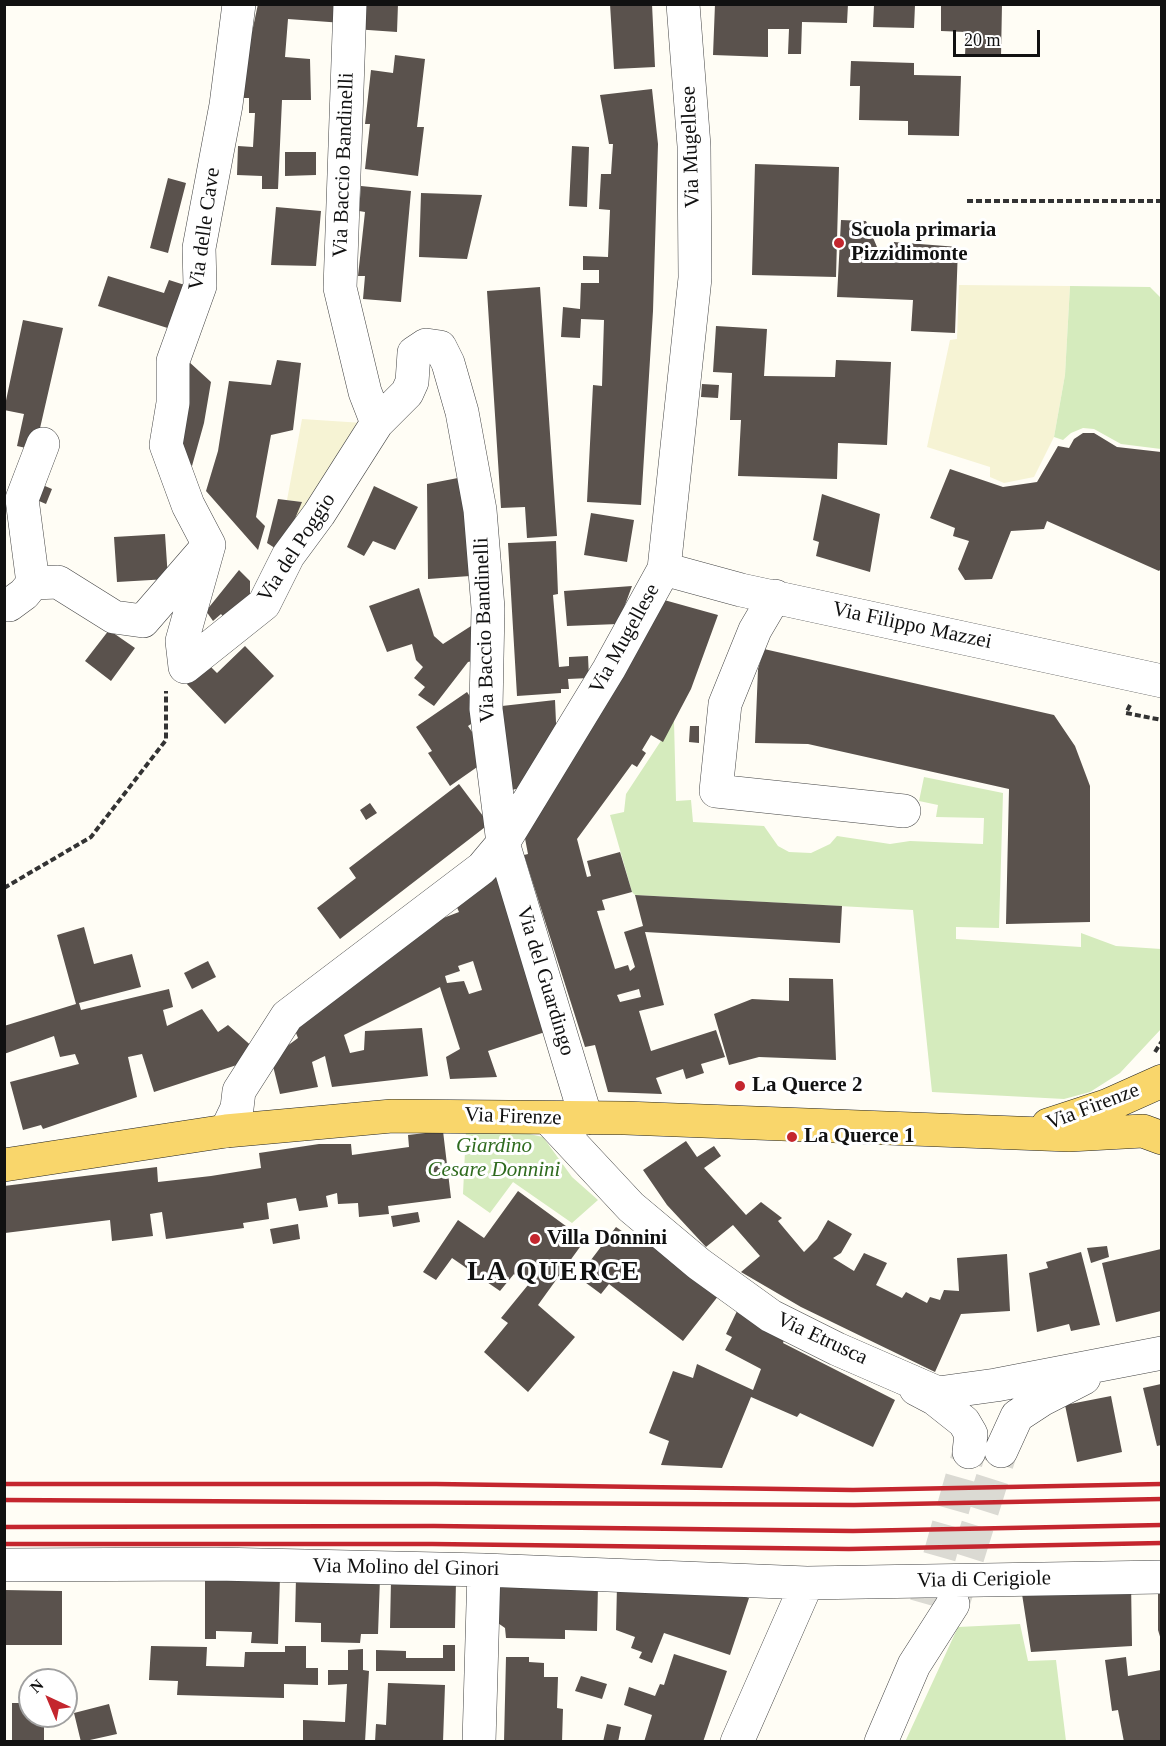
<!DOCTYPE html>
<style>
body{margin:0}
#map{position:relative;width:1166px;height:1746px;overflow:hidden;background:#fffdf5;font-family:Georgia,serif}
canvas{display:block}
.frame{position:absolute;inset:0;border:6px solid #111;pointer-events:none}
.north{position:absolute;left:18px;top:1668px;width:60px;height:60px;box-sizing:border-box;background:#fff;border:2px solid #a0a0a0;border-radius:50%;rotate:316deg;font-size:16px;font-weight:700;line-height:24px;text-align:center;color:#111}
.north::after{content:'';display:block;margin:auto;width:21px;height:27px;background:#c4262e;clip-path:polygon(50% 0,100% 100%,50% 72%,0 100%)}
.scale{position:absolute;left:953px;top:30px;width:87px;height:27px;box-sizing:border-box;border:3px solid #111;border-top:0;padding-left:8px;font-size:18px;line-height:21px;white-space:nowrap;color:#111;-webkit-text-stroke:4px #fff;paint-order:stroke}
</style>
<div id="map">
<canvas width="1166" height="1746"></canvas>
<div class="frame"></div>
<div class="north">N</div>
<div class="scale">20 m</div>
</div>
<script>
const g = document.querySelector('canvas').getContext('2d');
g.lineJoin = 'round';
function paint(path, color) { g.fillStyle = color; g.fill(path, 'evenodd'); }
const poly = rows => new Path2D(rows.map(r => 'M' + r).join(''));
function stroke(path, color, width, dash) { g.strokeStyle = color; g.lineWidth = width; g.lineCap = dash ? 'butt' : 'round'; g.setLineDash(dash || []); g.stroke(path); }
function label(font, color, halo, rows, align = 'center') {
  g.font = font + ' Georgia,serif'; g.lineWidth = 6; g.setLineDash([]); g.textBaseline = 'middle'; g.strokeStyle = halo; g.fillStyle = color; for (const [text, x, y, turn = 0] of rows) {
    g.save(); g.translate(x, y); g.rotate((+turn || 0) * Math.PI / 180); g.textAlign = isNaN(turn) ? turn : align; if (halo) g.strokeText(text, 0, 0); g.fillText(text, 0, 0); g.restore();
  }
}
paint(poly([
 [959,285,1070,286,1065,375,1054,437,1034,477,1004,483,990,477,990,467,927,447,950,340,957,339],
 [302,419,363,423,281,552,301,502,287,500]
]), '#f6f3d4');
paint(poly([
 [1070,286,1150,287,1161,298,1161,449,1121,444,1094,429,1083,428,1071,433,1063,440,1054,437,1065,375],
 [674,721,676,801,691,800,693,822,764,826,778,846,789,852,811,853,830,844,837,836,890,844,910,841,983,844,984,818,936,817,938,805,919,801,924,777,1003,793,999,928,956,927,956,939,1081,947,1081,933,1116,946,1161,949,1161,1029,1120,1073,1090,1092,1064,1099,932,1092,913,910,635,895,632,892,610,815,624,812,626,794],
 [507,1129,543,1137,572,1177,598,1200,572,1223,513,1182,490,1213,463,1194,466,1130],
 [1020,1624,1028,1661,1056,1660,1066,1741,905,1742,958,1627]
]), '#d5ebbd');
paint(poly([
 [258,4,345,4,343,23,288,19,285,57,310,59,311,100,282,100,278,189,262,189,262,176,237,175,238,146,253,147,255,113,249,113,249,98,238,98],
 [356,4,398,4,397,32,354,29],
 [610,4,652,4,655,67,614,69],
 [715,4,848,4,847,23,802,22,801,54,788,54,789,29,768,29,768,57,713,55],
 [941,4,1002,4,1001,57,965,56,966,32,941,31],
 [874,5,915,5,914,28,873,27],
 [395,55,425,59,417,127,424,127,418,176,365,169,370,124,365,124,371,70,393,73],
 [851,61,914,63,914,75,961,76,959,136,908,135,908,121,859,120,860,86,850,86],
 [652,89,658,144,653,311,641,505,587,502,593,385,602,386,604,320,581,319,580,338,561,337,563,307,580,309,581,283,599,283,599,270,583,270,583,256,608,257,610,210,599,209,601,174,611,174,613,144,609,144,600,95],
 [572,146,589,147,587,207,569,206],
 [285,152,316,152,316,175,285,176],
 [755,164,839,167,836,277,752,275],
 [168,178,186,183,168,253,150,248],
 [361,186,411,191,401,302,363,299,365,276,358,276,365,212,359,211],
 [421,193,482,195,467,259,419,257],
 [276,207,321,211,316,266,271,265],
 [841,220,866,221,877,247,893,248,894,242,958,247,955,333,911,331,913,300,837,297],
 [108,276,164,293,169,280,191,287,177,331,98,306],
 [540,287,557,536,527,538,525,507,501,508,487,291],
 [23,320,63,328,35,450,17,446,24,414,4,410],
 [716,326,767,329,764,376,835,377,836,360,891,362,887,445,838,443,837,479,738,476,741,420,730,420,732,373,713,372],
 [187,360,211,382,204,423,192,466,174,445],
 [277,360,301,363,293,430,271,435,256,517,265,526,258,550,206,491,218,451,229,381,271,385],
 [702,384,719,385,718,398,701,397],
 [1083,433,1094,433,1117,447,1161,452,1161,569,1159,571,1047,521,1044,529,1011,531,992,579,965,580,958,569,969,541,953,536,955,528,930,518,950,469,1003,487,1037,482,1058,446,1069,448,1074,439],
 [463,477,470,576,428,579,427,484],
 [38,483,52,489,46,504,32,498],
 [374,486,418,507,395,550,373,541,364,556,347,547],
 [822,494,880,514,870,572,816,556,819,542,813,540],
 [278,499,302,502,281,552,267,543],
 [591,513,634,520,627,562,584,555],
 [165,534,168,579,117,582,114,537],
 [556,541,558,594,553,595,559,667,569,666,569,657,588,656,589,678,568,679,569,689,561,689,561,693,517,696,508,543],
 [239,570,250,581,250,598,227,621,221,614,213,621,206,611],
 [632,586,618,624,567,626,564,591],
 [419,588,434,636,443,644,482,619,482,659,468,662,434,706,418,695,425,687,414,678,423,667,416,660,412,644,387,652,369,606],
 [657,598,718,615,691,689,663,742,651,735,642,750,646,753,637,767,632,764,577,839,587,877,591,876,587,861,620,852,632,892,602,900,605,910,597,911,615,969,628,965,630,971,635,967,624,932,643,926,635,895,842,906,840,943,645,932,664,1005,639,1011,651,1051,716,1030,725,1057,701,1064,704,1073,686,1079,683,1069,656,1078,662,1094,608,1092,595,1045,585,1047,524,855,528,854,523,828],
 [639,989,641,997,620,1002,617,995],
 [109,630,135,648,111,681,85,661],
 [245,646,274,676,225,724,185,682,206,662,217,673],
 [764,649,1054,715,1075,746,1090,786,1090,922,1006,924,1009,789,808,744,755,743,758,669],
 [467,692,483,716,468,726,490,758,450,786,428,753,432,751,416,727],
 [555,700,557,745,531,786,511,790,502,706],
 [690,726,699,726,699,743,689,742],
 [459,784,489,824,340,939,317,908,356,878,349,868],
 [370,803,377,813,366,820,360,810],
 [502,872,554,1029,488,1051,497,1077,450,1079,446,1057,460,1049,440,987,344,1035,350,1053,364,1050,365,1031,422,1028,428,1076,332,1087,325,1056,312,1062,318,1087,280,1094,271,1058,298,1038,294,1028,438,920,459,912,455,903],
 [473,961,482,990,469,994,464,981,447,983,445,976,460,971,458,966],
 [84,927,94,964,132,954,141,987,79,1003,81,1010,169,989,173,1007,163,1010,167,1026,202,1009,218,1032,228,1025,256,1050,246,1062,154,1092,142,1054,128,1057,137,1097,43,1129,41,1125,23,1130,10,1082,79,1064,75,1054,60,1057,54,1036,4,1054,4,1026,76,1004,57,935],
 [208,961,216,977,192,989,184,973],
 [789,978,833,979,836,1060,759,1057,729,1065,714,1014,752,999,789,1001],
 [443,1131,451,1198,388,1206,389,1214,359,1217,358,1203,338,1204,337,1193,326,1196,328,1207,299,1211,296,1198,267,1203,269,1219,243,1223,244,1228,166,1239,162,1212,150,1214,153,1236,112,1241,110,1220,5,1233,4,1186,157,1167,158,1182,211,1176,261,1168,259,1153,319,1144,351,1144,352,1155,409,1147,408,1135],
 [686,1141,697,1157,714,1146,721,1156,704,1168,746,1215,761,1202,782,1218,778,1221,804,1252,817,1239,828,1220,852,1234,841,1253,833,1258,854,1271,864,1253,887,1263,876,1285,902,1298,906,1292,927,1303,930,1297,940,1300,944,1290,959,1291,957,1258,1007,1254,1010,1311,961,1314,935,1372,801,1307,741,1272,760,1256,733,1225,706,1247,667,1205,643,1170],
 [518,1191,585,1240,538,1305,575,1337,528,1392,484,1352,508,1323,501,1318,528,1285,514,1274,500,1291,452,1258,436,1280,423,1272,458,1220,484,1238],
 [418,1212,420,1222,393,1227,391,1216],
 [298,1224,300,1239,273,1244,270,1229],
 [616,1227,639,1243,647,1234,719,1295,683,1341,609,1284,601,1294,578,1277],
 [1107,1246,1109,1257,1091,1263,1087,1248],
 [1161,1249,1161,1311,1116,1322,1102,1263],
 [1081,1252,1100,1325,1071,1331,1069,1324,1037,1332,1029,1273,1048,1268,1046,1262],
 [737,1311,785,1337,783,1343,895,1400,873,1447,800,1413,797,1417,751,1397,722,1468,661,1465,669,1441,649,1433,673,1371,693,1378,697,1364,753,1390,761,1369,725,1350,732,1337,726,1334],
 [1161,1384,1161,1445,1157,1446,1143,1388],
 [1111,1396,1122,1452,1077,1462,1065,1405],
 [205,1573,280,1576,278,1644,251,1643,252,1632,216,1631,216,1639,205,1639],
 [296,1577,380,1578,378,1634,361,1634,360,1643,321,1642,321,1623,295,1622],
 [391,1580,456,1581,455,1628,390,1628],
 [1158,1580,1161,1580,1161,1640,1158,1630],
 [1131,1581,1132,1646,1031,1652,1022,1594],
 [496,1582,598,1585,597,1631,565,1630,565,1639,506,1638,505,1628,495,1621],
 [617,1585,725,1588,749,1598,730,1655,664,1633,652,1663,639,1658,642,1652,631,1648,635,1637,616,1630],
 [4,1590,62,1591,62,1645,4,1645],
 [443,1645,455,1645,455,1671,376,1671,376,1650,406,1651,406,1658,443,1658],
 [151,1646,207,1647,206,1666,244,1667,245,1652,285,1652,285,1646,306,1646,306,1668,318,1668,318,1685,284,1684,284,1698,177,1695,178,1681,149,1680],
 [363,1649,363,1670,369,1671,365,1742,303,1742,303,1720,345,1722,347,1684,328,1685,328,1670,348,1670,348,1650],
 [674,1654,727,1671,703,1742,644,1742,652,1715,624,1705,629,1687,655,1696,660,1684,664,1685],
 [506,1657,529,1657,529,1662,544,1663,544,1677,558,1677,557,1708,563,1709,562,1742,504,1742],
 [1126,1657,1128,1676,1161,1670,1161,1742,1124,1742,1118,1710,1112,1711,1105,1660],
 [581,1676,607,1684,602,1699,575,1691],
 [388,1683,445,1685,443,1742,375,1742,376,1724,386,1725],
 [12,1703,30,1703,30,1716,44,1716,44,1742,12,1742],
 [109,1704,117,1734,81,1742,74,1713],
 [607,1724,621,1727,618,1742,603,1742]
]), '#5a524d');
stroke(poly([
 [926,1604,969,1452],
 [953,1604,1001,1451]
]), '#dbdad3', 33, [33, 16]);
const minor = poly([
 [350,4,340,288,365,392,377,423],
 [209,545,182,641,185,667,264,604,288,556,319,514,377,423,407,393,412,382,414,353,426,345,440,347,448,363,462,412,480,510,488,608,486,709,503,843,586,1118],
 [209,545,188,505,166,445,173,403,173,361,200,286,199,248,226,105,239,4],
 [664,569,741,590,1162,681],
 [33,583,22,499,43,444],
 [775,596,755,630,725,704,716,791,904,811],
 [4,605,9,605,24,594,33,583,58,582,114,617,143,621,202,553],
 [548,1118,631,1207,699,1264,771,1316,837,1349,938,1393,996,1385,1162,1353],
 [226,1131,237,1108,239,1091,287,1016,482,868,503,843,609,669,664,569,695,278,694,146,683,4],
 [916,1389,935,1399,964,1422,971,1434,969,1452],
 [1001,1451,1017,1416,1043,1399,1084,1378],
 [4,1565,216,1564,484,1570,807,1583,1162,1577],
 [479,1742,484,1570],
 [737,1742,807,1583],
 [881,1742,914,1665,953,1604]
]);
const major = poly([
 [1048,1125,1106,1106,1162,1081],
 [4,1165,226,1131,392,1116,625,1118,1069,1135,1143,1131,1162,1138]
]);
stroke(minor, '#444', 34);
stroke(major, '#222', 34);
stroke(poly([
 [967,201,1162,201],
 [1130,705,1126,713,1162,720],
 [4,888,91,837,166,740,166,691],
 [1155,1052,1162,1041]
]), '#333', 4, [6, 3]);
stroke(minor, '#fff', 33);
stroke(major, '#f9d66b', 33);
stroke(poly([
 [4,1484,436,1484,853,1490,1162,1484],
 [4,1500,854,1505,1162,1499],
 [4,1527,434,1526,853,1531,1162,1525],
 [4,1544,432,1544,849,1549,1162,1543]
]), '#c4262e', 4.5);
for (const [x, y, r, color] of [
 [839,243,6,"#c4262e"],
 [740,1086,6,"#c4262e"],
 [792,1137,6,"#c4262e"],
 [535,1239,6,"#c4262e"]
]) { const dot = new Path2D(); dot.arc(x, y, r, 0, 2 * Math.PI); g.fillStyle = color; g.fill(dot); stroke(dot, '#fff', 2); }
label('21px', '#111', '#fff', [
 ["Via Mugellese",691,147,-92],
 ["Via Baccio Bandinelli",344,165,-88],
 ["Via delle Cave",205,229,-82],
 ["Via del Poggio",297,548,-57],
 ["Via Filippo Mazzei",912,626,12],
 ["Via Baccio Bandinelli",485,630,-92],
 ["Via Mugellese",625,639,-61],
 ["Via del Guardingo",545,981,73],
 ["Via Firenze",1093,1107,-21],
 ["Via Firenze",513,1117,2],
 ["Via Etrusca",822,1339,25],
 ["Via Molino del Ginori",406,1568,1],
 ["Via di Cerigiole",984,1580,-1]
]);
label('bold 21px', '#111', '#fff', [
 ["Scuola primaria",851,231],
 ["Pizzidimonte",851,255],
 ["La Querce 2",752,1086],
 ["La Querce 1",804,1137],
 ["Villa Donnini",547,1239]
], 'left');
label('italic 21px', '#2f6b1f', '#fff', [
 ["Giardino",494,1146],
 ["Cesare Donnini",494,1170]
]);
g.letterSpacing = '1.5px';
label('bold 27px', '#111', '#fff', [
 ["LA QUERCE",554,1273]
]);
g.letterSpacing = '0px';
</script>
